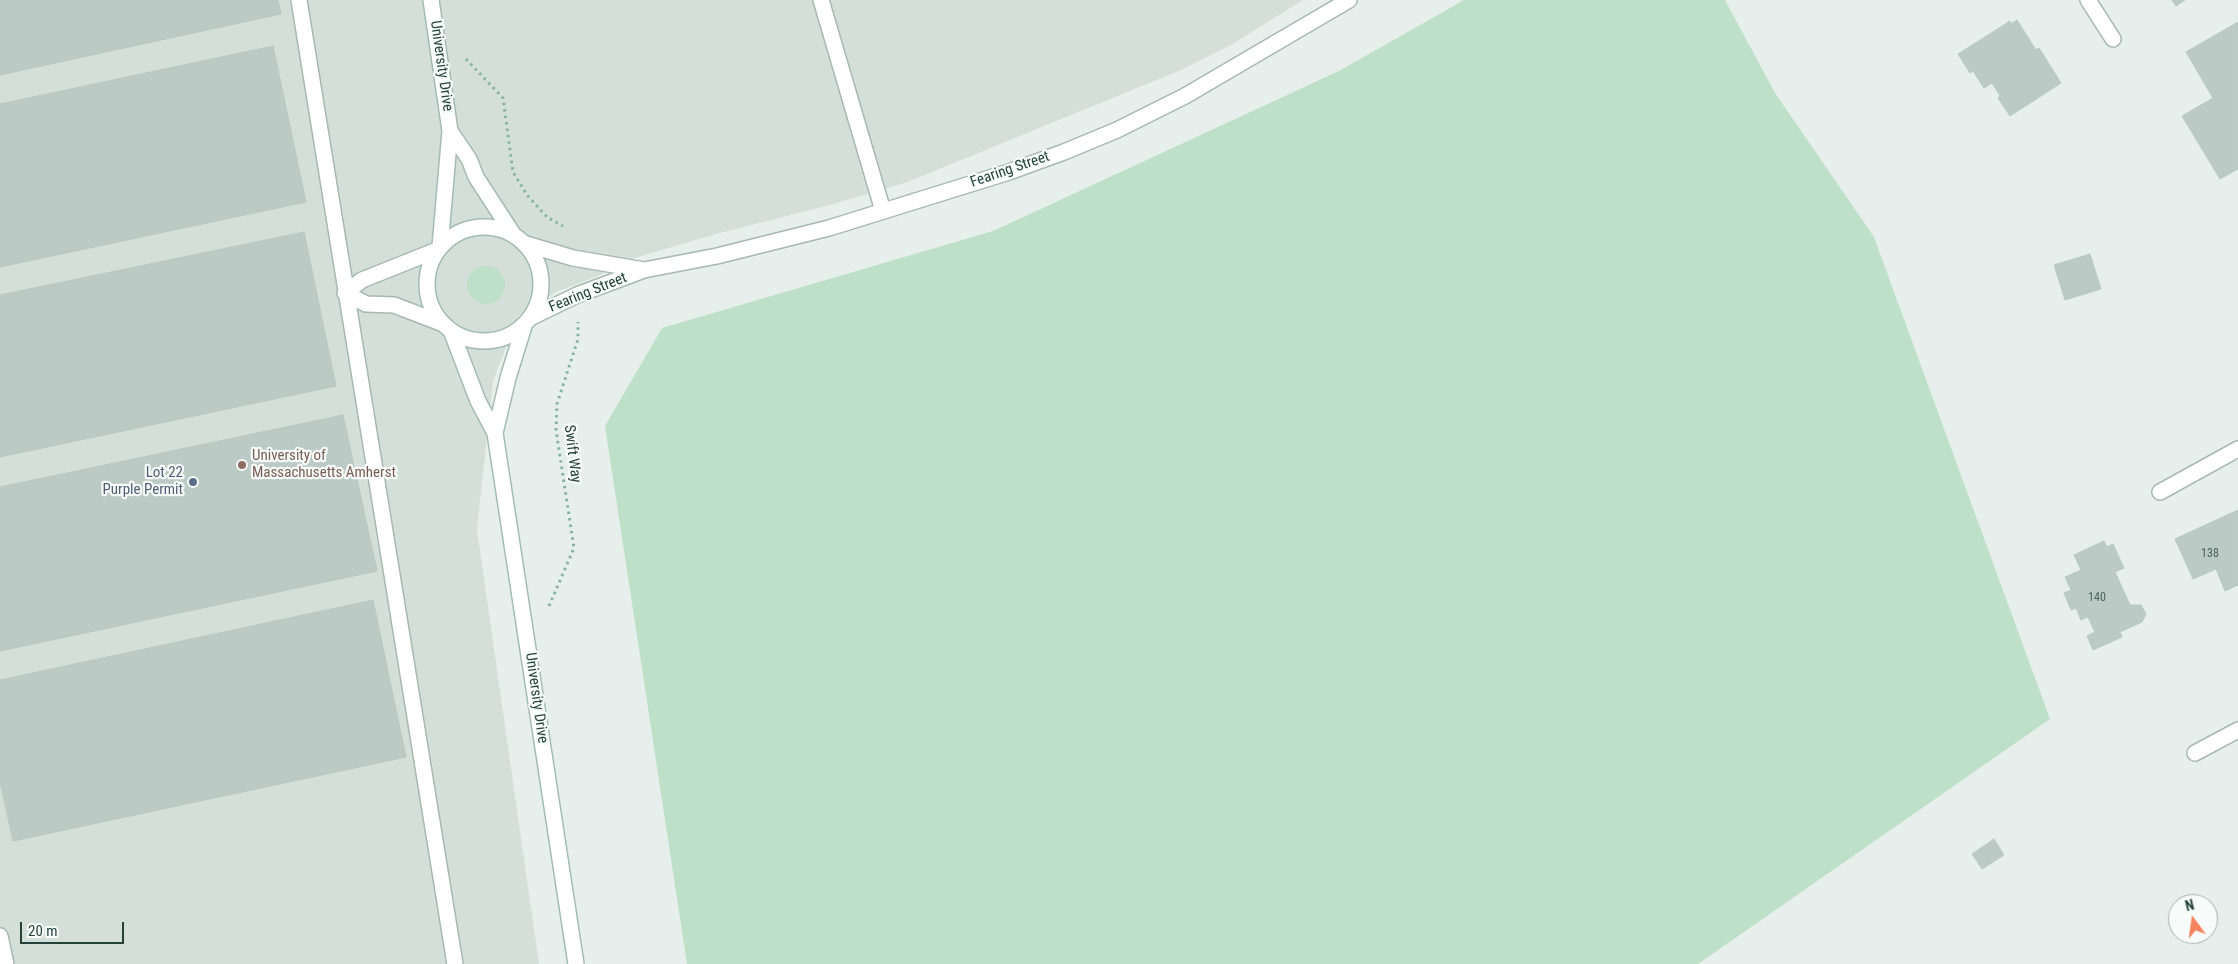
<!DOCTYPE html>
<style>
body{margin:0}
#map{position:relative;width:2238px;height:964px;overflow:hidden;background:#e6efeb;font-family:"Roboto Condensed",sans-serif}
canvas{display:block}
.north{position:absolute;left:2168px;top:894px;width:50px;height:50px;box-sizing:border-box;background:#f7fbf9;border:1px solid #a3b1ad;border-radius:50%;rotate:346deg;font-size:14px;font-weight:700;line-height:20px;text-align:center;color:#24423a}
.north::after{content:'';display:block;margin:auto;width:18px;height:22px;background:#f4845f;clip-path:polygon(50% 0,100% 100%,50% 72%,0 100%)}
.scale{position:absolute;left:20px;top:922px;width:104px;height:22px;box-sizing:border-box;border:2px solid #24423a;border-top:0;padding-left:6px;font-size:15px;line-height:18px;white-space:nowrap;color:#24423a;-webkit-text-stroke:4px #f7fbf9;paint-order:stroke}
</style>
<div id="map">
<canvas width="2238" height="964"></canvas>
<div class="north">N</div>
<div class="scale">20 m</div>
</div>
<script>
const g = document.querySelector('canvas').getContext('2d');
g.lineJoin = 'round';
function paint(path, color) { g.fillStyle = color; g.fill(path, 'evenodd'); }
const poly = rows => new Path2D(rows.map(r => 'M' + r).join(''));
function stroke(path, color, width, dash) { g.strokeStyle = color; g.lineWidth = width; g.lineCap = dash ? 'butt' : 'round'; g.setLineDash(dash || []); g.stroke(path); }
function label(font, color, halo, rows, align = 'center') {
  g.font = font + ' "Roboto Condensed",sans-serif'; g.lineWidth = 4.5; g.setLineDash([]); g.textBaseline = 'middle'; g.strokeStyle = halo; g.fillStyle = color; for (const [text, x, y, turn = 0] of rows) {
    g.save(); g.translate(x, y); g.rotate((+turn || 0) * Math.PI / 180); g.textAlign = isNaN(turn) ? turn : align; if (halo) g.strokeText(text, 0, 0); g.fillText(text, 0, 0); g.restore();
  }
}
paint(poly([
 [0,0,1303,0,1231,45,1181,70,905,183,826,206,720,233,634,258,598,276,558,291,518,316,493,381,477,529,539,964,0,964]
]), '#d4dfda');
paint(poly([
 [1464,0,1725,0,1775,93,1874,237,2050,719,1698,964,687,964,605,426,662,328,993,231,1339,71],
 '467 285a19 19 0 1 1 38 0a19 19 0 1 1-38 0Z'
]), '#bfe0c8');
const building = poly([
 [0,0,278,0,281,14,0,75,0,0],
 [2172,0,2185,0,2176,6,2172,0],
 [2017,20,2036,50,2039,48,2061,83,2010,116,1998,98,2000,96,1992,83,1984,88,1973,71,1970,73,1958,54,2010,21,2011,24,2017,20],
 [2238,22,2238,169,2220,179,2182,116,2213,98,2186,52,2238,22],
 [273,46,306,202,0,267,0,104,273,46],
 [304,232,336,386,0,457,0,295,304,232],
 [2090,254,2101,289,2065,300,2054,265,2090,254],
 [343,415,377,571,0,651,0,487,343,415],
 [2238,510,2238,585,2225,591,2216,569,2193,579,2175,539,2238,510],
 [2104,541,2107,547,2113,544,2124,568,2115,572,2130,605,2141,605,2146,614,2142,622,2120,632,2122,637,2093,650,2087,636,2095,632,2088,617,2081,620,2076,608,2071,610,2064,593,2071,590,2065,577,2081,570,2074,555,2104,541],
 [373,600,406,757,13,841,0,782,0,680,373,600],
 [1994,839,2004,855,1982,869,1972,854,1994,839]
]);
paint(building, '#bbcac4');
stroke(building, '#b8c9c2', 1);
const service = poly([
 [299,0,455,964],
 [821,0,883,211],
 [2088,0,2113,39],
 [437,250,362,280,345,293,366,304,394,305,441,323],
 [2160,492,2238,449],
 [2195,753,2238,730],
 [0,936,6,964]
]);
const tertiary = poly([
 [526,244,573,258,644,270],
 [532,317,577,295,644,270,717,256,829,228,1009,172,1064,152,1117,130,1185,96,1349,0]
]);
const secondary = poly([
 [431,0,450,131,440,247],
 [450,131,469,159,476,177,513,234],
 '427 284a57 57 0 1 1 114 0a57 57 0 1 1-114 0Z',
 [452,333,478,401,495,433,576,964],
 [495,433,508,378,524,326]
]);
stroke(service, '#a8b8b2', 18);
stroke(tertiary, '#a8b8b2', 18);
stroke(secondary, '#a4bbb3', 18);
stroke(poly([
 [466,59,503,98,513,172,527,195,547,217,563,226],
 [549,606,574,548,556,430,557,404,578,339,578,322]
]), '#86b3a5', 3, [2.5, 4]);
stroke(service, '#fff', 15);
stroke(tertiary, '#fff', 15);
stroke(secondary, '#fff', 15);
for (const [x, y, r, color] of [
 [242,465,5,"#8d6e63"],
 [193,482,5,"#5c6f8a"]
]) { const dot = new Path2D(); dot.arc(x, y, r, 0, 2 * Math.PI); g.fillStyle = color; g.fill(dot); stroke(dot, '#f7fbf9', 2); }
label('12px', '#4a645c', null, [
 ["138",2210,554],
 ["140",2097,598]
]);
label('15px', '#24423a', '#f7fbf9', [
 ["University Drive",441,66,82],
 ["Fearing Street",1010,170,-19],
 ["Fearing Street",588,293,-22],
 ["Swift Way",572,454,83],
 ["University Drive",536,698,82]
]);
label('15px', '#785e54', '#f7fbf9', [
 ["University of",252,456],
 ["Massachusetts Amherst",252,473]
], 'left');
label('15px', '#4e5e75', '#f7fbf9', [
 ["Lot 22",183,473],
 ["Purple Permit",183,490]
], 'right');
</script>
